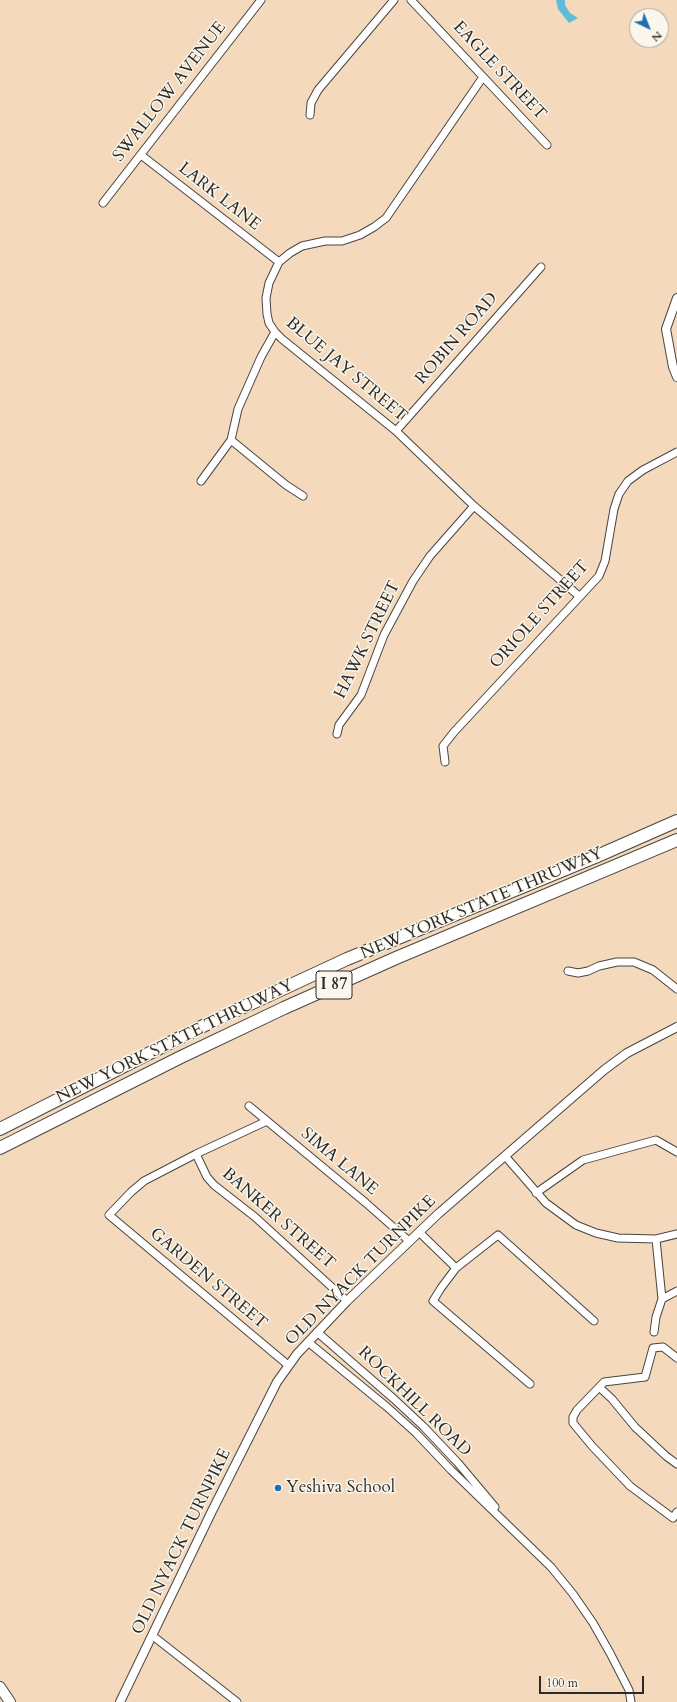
<!DOCTYPE html>
<style>
body{margin:0}
#map{position:relative;width:677px;height:1702px;overflow:hidden;background:#f4d9bc;font-family:Cardo,serif}
canvas{display:block}
.north{position:absolute;left:629px;top:8px;width:40px;height:40px;box-sizing:border-box;background:#fbf7ec;border:1px solid #a8a59f;border-radius:50%;rotate:137deg;font-size:11px;font-weight:700;line-height:16px;text-align:center;color:#2b2b2b}
.north::after{content:'';display:block;margin:auto;width:14px;height:18px;background:#1f6fb2;clip-path:polygon(50% 0,100% 100%,50% 72%,0 100%)}
.scale{position:absolute;left:539px;top:1676px;width:105px;height:18px;box-sizing:border-box;border:2px solid #2b2b2b;border-top:0;padding-left:5px;font-size:12px;line-height:14px;white-space:nowrap;color:#2b2b2b;-webkit-text-stroke:3px #fbf7ec;paint-order:stroke}
</style>
<div id="map">
<canvas width="677" height="1702"></canvas>
<div class="north">N</div>
<div class="scale">100 m</div>
</div>
<script>
const g = document.querySelector('canvas').getContext('2d');
g.lineJoin = 'round';
function paint(path, color) { g.fillStyle = color; g.fill(path, 'evenodd'); }
const poly = rows => new Path2D(rows.map(r => 'M' + r).join(''));
function stroke(path, color, width, dash) { g.strokeStyle = color; g.lineWidth = width; g.lineCap = dash ? 'butt' : 'round'; g.setLineDash(dash || []); g.stroke(path); }
function label(font, color, halo, rows, align = 'center') {
  g.font = font + ' Cardo,serif'; g.lineWidth = 3; g.setLineDash([]); g.textBaseline = 'middle'; g.strokeStyle = halo; g.fillStyle = color; for (const [text, x, y, turn = 0] of rows) {
    g.save(); g.translate(x, y); g.rotate((+turn || 0) * Math.PI / 180); g.textAlign = isNaN(turn) ? turn : align; if (halo) g.strokeText(text, 0, 0); g.fillText(text, 0, 0); g.restore();
  }
}
paint(poly([
 [556,0,565,0,565,5,570,13,578,18,569,23,558,9]
]), '#5ebddc');
const minor = poly([
 [411,0,547,145],
 [483,77,386,218,374,227,360,235,342,241,325,241,302,246,290,253,279,262,269,283,266,298,267,314,269,323,275,332,282,339,396,431,474,506,579,596],
 [310,115,311,103,318,90,394,0],
 [141,155,279,262],
 [103,203,261,0],
 [396,431,541,267],
 [231,440,286,485,303,496],
 [201,481,231,440,238,409,261,357,275,332],
 [337,734,339,725,361,695,384,635,413,581,430,556,474,506],
 [445,762,443,746,454,732,599,576,605,561,614,509,619,494,628,481,643,470,677,452],
 [568,971,578,973,588,971,599,966,617,962,634,962,653,970,677,989],
 [249,1106,366,1203,409,1241],
 [267,1121,196,1154,144,1181,131,1192,109,1215,288,1365],
 [196,1154,207,1177,214,1185,255,1217,347,1301],
 [505,1156,546,1203,576,1225,596,1233,618,1238,656,1239,677,1234],
 [536,1193,583,1160,656,1140,677,1152],
 [419,1232,456,1268],
 [656,1239,662,1299,677,1291],
 [317,1332,394,1399,423,1426,458,1463,495,1507],
 [654,1332,656,1317,662,1299],
 [308,1342,387,1407,416,1433,451,1470,551,1567,573,1594,593,1623,610,1653,629,1690,631,1702],
 [677,1358,663,1347,653,1348,645,1377,604,1382,577,1410,573,1417,573,1423,592,1446,630,1486,673,1518,677,1512],
 [530,1384,433,1301,441,1288,456,1268,498,1235,594,1321],
 [599,1387,612,1399,635,1427,666,1456,677,1464],
 [153,1636,237,1702]
]);
const tertiary = poly([
 [677,298,666,329,673,367,677,377],
 [120,1702,212,1511,277,1382,297,1354,347,1301,438,1214,604,1070,627,1053,677,1027]
]);
const secondary = poly([
 [0,1687,10,1702]
]);
const motorway = poly([
 [0,1129,207,1024,347,959,595,857,677,821],
 [0,1148,181,1057,284,1008,396,958,677,840]
]);
stroke(minor, '#494541', 9);
stroke(tertiary, '#494541', 10);
stroke(secondary, '#494541', 12);
stroke(motorway, '#494541', 14);
stroke(minor, '#fff', 7);
stroke(tertiary, '#fff', 8);
stroke(secondary, '#fff', 10);
stroke(motorway, '#fff', 12);
for (const [x, y, r, color] of [
 [278,1488,4,"#1f6fb2"]
]) { const dot = new Path2D(); dot.arc(x, y, r, 0, 2 * Math.PI); g.fillStyle = color; g.fill(dot); stroke(dot, '#fbf7ec', 1.5); }
for (const [x, y, w] of [
 [334,985,36]
]) { const box = new Path2D(); box.roundRect(x - w / 2, y - 14, w, 28, 3); g.fillStyle = '#fbf7ec'; g.fill(box); stroke(box, '#2b2b2b', 1); }
label('bold 16px', '#2b2b2b', null, [
 ["I 87",334,985]
]);
label('17px', '#2b2b2b', '#fbf7ec', [
 ["EAGLE STREET",499,71,47],
 ["SWALLOW AVENUE",170,92,-52],
 ["LARK LANE",219,197,38],
 ["ROBIN ROAD",457,339,-49],
 ["BLUE JAY STREET",346,370,40],
 ["ORIOLE STREET",540,615,-48],
 ["HAWK STREET",368,640,-64],
 ["NEW YORK STATE THRUWAY",482,904,-23],
 ["NEW YORK STATE THRUWAY",175,1042,-26],
 ["SIMA LANE",339,1162,40],
 ["BANKER STREET",278,1219,41],
 ["OLD NYACK TURNPIKE",361,1271,-45],
 ["GARDEN STREET",208,1279,40],
 ["ROCKHILL ROAD",414,1402,44],
 ["OLD NYACK TURNPIKE",182,1542,-64]
]);
label('17px', '#2b2b2b', '#fbf7ec', [
 ["Yeshiva School",286,1488]
], 'left');
</script>
